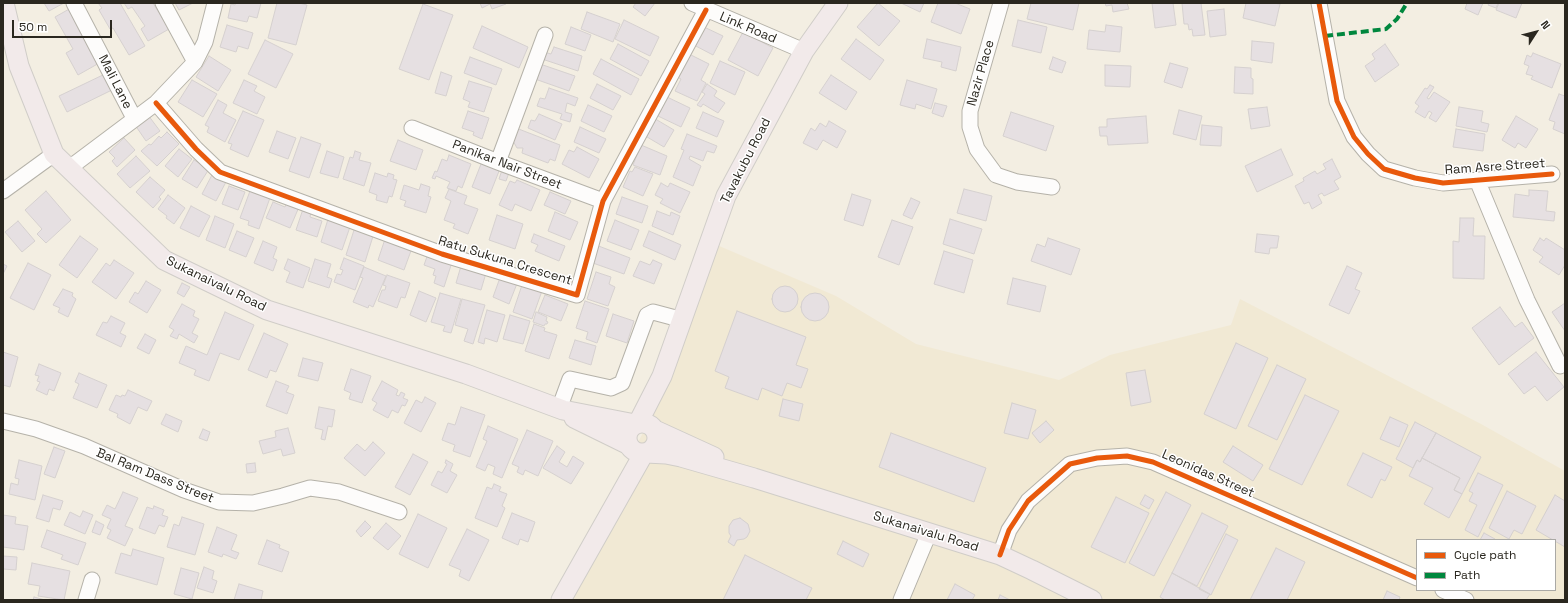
<!DOCTYPE html>
<style>
body{margin:0}
#map{position:relative;width:1568px;height:603px;overflow:hidden;background:#f3eee2;font-family:"Space Grotesk",sans-serif}
canvas{display:block}
.frame{position:absolute;inset:0;border:4px solid #2a271f;pointer-events:none}
.legend{position:absolute;left:1416px;top:539px;width:140px;height:52px;box-sizing:border-box;background:#fff;border:1px solid #aaa9a5;margin:0;padding:5px 7px;list-style:none;font-size:12px;color:#2a271f}
.legend li{display:flex;align-items:center;gap:8px;height:20px}
.legend b{width:20px;border:1px solid #aaa9a5}
.north{position:absolute;left:1516px;top:12px;width:40px;height:40px;-webkit-text-stroke:3px #fff;paint-order:stroke;rotate:54deg;font-size:11px;font-weight:700;line-height:16px;text-align:center;color:#2a271f}
.north::after{content:'';display:block;margin:auto;width:14px;height:18px;background:#2a271f;clip-path:polygon(50% 0,100% 100%,50% 72%,0 100%)}
.scale{position:absolute;left:12px;top:20px;width:100px;height:18px;box-sizing:border-box;border:2px solid #2a271f;border-top:0;padding-left:5px;font-size:12px;line-height:14px;white-space:nowrap;color:#2a271f;-webkit-text-stroke:3px #fff;paint-order:stroke}
</style>
<div id="map">
<canvas width="1568" height="603"></canvas>
<div class="frame"></div>
<ul class="legend">
<li><b style="height:5px;background:#e8590c"></b>Cycle path</li>
<li><b style="height:5px;background:#00873e"></b>Path</li>
</ul>
<div class="north">N</div>
<div class="scale">50 m</div>
</div>
<script>
const g = document.querySelector('canvas').getContext('2d');
g.lineJoin = 'round';
function paint(path, color) { g.fillStyle = color; g.fill(path, 'evenodd'); }
const poly = rows => new Path2D(rows.map(r => 'M' + r).join(''));
function stroke(path, color, width, dash) { g.strokeStyle = color; g.lineWidth = width; g.lineCap = dash ? 'butt' : 'round'; g.setLineDash(dash || []); g.stroke(path); }
function label(font, color, halo, rows, align = 'center') {
  g.font = font + ' "Space Grotesk",sans-serif'; g.lineWidth = 3; g.setLineDash([]); g.textBaseline = 'middle'; g.strokeStyle = halo; g.fillStyle = color; for (const [text, x, y, turn = 0] of rows) {
    g.save(); g.translate(x, y); g.rotate((+turn || 0) * Math.PI / 180); g.textAlign = isNaN(turn) ? turn : align; if (halo) g.strokeText(text, 0, 0); g.fillText(text, 0, 0); g.restore();
  }
}
paint(poly([
 [710,242,836,296,916,344,1059,380,1110,355,1231,325,1240,299,1481,424,1565,471,1565,600,560,600,633,451,648,424,662,376],
 [1417,540,1555,540,1555,590,1417,590]
]), '#f1e9d4');
const building = poly([
 [44,3,64,3,49,11,44,3],
 [98,3,120,3,145,46,129,55,113,28,110,29,99,10,102,8,98,3],
 [124,3,153,3,169,29,148,41,141,29,145,26,132,7,128,9,124,3],
 [175,3,193,3,179,10,175,3],
 [236,3,261,3,257,18,249,16,247,22,228,18,231,4,235,5,236,3],
 [277,3,299,3,307,5,296,45,268,38,277,3],
 [480,3,506,3,506,4,492,9,490,4,482,8,480,3],
 [636,3,655,3,645,16,633,7,636,3],
 [878,3,900,21,879,46,857,27,878,3],
 [901,3,924,3,920,12,901,3],
 [938,3,955,3,970,9,961,34,931,22,938,3],
 [1031,3,1079,3,1073,30,1027,19,1031,3],
 [1105,3,1127,3,1129,9,1113,12,1112,5,1106,6,1105,3],
 [1152,3,1173,3,1176,25,1155,28,1152,3],
 [1182,3,1201,3,1205,35,1193,36,1192,29,1189,30,1188,24,1184,24,1182,3],
 [1246,3,1273,3,1280,4,1275,26,1243,18,1246,3],
 [1467,3,1483,3,1478,15,1465,9,1467,3],
 [1489,3,1498,3,1496,8,1488,5,1489,3],
 [1499,3,1522,3,1516,18,1496,10,1499,3],
 [423,4,453,15,429,80,399,69,423,4],
 [71,8,101,62,78,75,66,53,73,49,55,17,71,8],
 [1224,9,1226,35,1210,37,1207,11,1224,9],
 [587,12,620,24,613,42,581,29,587,12],
 [624,20,659,37,650,56,615,39,624,20],
 [1018,20,1047,27,1041,53,1012,46,1018,20],
 [227,25,253,33,248,49,238,46,236,52,220,47,227,25],
 [1106,25,1122,27,1120,52,1087,49,1089,30,1105,32,1106,25],
 [482,26,528,47,519,68,473,48,482,26],
 [702,26,723,36,713,55,692,44,702,26],
 [571,27,591,35,585,51,565,44,571,27],
 [743,32,773,48,758,76,728,60,743,32],
 [856,39,884,60,870,80,841,59,856,39],
 [927,39,961,47,956,71,941,67,942,62,923,58,927,39],
 [265,40,293,54,276,88,248,74,265,40],
 [1252,41,1274,43,1272,63,1251,60,1252,41],
 [618,44,649,61,641,76,610,59,618,44],
 [1385,44,1399,65,1375,82,1365,66,1375,59,1372,54,1385,44],
 [554,47,582,56,578,71,542,59,544,52,551,54,554,47],
 [685,52,709,64,701,80,706,83,697,101,675,91,681,79,674,75,685,52],
 [1533,53,1561,64,1552,88,1531,79,1533,76,1526,74,1529,66,1524,64,1527,55,1531,57,1533,53],
 [209,56,231,70,218,91,196,77,209,56],
 [470,57,502,69,496,85,464,73,470,57],
 [1053,57,1066,62,1062,73,1049,69,1053,57],
 [601,59,639,79,631,95,593,74,601,59],
 [720,61,745,72,735,95,710,83,720,61],
 [1170,63,1188,68,1182,88,1164,82,1170,63],
 [540,64,575,76,569,91,535,79,540,64],
 [1105,65,1131,66,1130,87,1105,86,1105,65],
 [1235,67,1251,68,1251,78,1253,79,1253,94,1234,93,1235,67],
 [441,72,452,76,446,96,435,93,441,72],
 [107,73,114,89,67,112,59,96,107,73],
 [831,75,857,92,846,110,819,93,831,75],
 [192,80,217,94,203,117,178,102,192,80],
 [244,80,257,86,254,91,265,97,257,114,233,103,244,80],
 [907,80,937,89,931,109,916,104,915,109,900,105,907,80],
 [469,81,492,88,484,112,468,107,470,102,463,99,469,81],
 [597,84,621,96,613,110,590,98,597,84],
 [707,84,717,91,714,96,725,103,718,113,703,104,701,107,697,105,705,94,702,92,707,84],
 [1430,85,1434,87,1427,98,1429,99,1434,92,1450,102,1436,122,1429,118,1432,113,1429,111,1425,118,1415,112,1419,106,1415,103,1425,88,1427,89,1430,85],
 [549,88,578,98,575,106,567,103,565,112,572,114,570,122,560,119,562,114,537,106,540,98,545,99,549,88],
 [1559,94,1565,96,1565,134,1553,129,1555,122,1549,120,1559,94],
 [667,97,690,108,681,127,658,116,667,97],
 [218,100,227,105,223,113,236,120,225,142,207,132,209,127,205,125,218,100],
 [935,103,947,106,943,117,932,113,935,103],
 [588,105,612,116,604,132,581,121,588,105],
 [1267,107,1270,126,1251,129,1248,109,1267,107],
 [1459,107,1483,111,1481,122,1489,124,1487,132,1456,126,1459,107],
 [1179,110,1202,116,1196,140,1173,134,1179,110],
 [243,111,264,120,248,157,230,149,232,144,228,143,243,111],
 [468,111,489,118,482,139,473,135,474,132,462,128,468,111],
 [703,112,724,121,717,137,696,128,703,112],
 [1011,112,1054,126,1046,151,1003,136,1011,112],
 [539,114,562,124,555,140,528,128,531,120,535,121,539,114],
 [148,115,160,131,146,141,135,125,148,115],
 [1146,116,1148,143,1108,145,1107,136,1100,136,1099,127,1107,127,1107,119,1146,116],
 [1516,116,1538,129,1526,148,1518,143,1515,148,1502,140,1516,116],
 [652,117,674,130,664,147,642,134,652,117],
 [829,121,846,131,837,148,823,140,817,150,803,143,811,128,815,131,820,123,826,127,829,121],
 [1202,125,1222,127,1221,146,1200,145,1202,125],
 [580,127,606,139,599,153,574,142,580,127],
 [516,128,560,145,555,161,550,159,548,163,522,153,523,148,517,148,512,139,516,128],
 [1456,129,1485,134,1483,151,1453,147,1456,129],
 [277,131,296,138,288,159,269,152,277,131],
 [167,132,179,144,157,166,141,151,149,144,151,145,159,136,161,138,167,132],
 [687,134,717,146,714,153,707,151,703,161,690,156,689,159,701,166,693,186,673,177,684,150,681,149,687,134],
 [301,137,321,144,309,178,289,171,301,137],
 [124,138,135,150,117,167,112,161,115,158,109,152,124,138],
 [398,140,423,150,416,170,390,161,398,140],
 [641,145,667,156,660,175,633,165,641,145],
 [577,147,599,159,589,178,562,164,569,150,574,152,577,147],
 [179,149,192,159,178,177,165,166,179,149],
 [1281,149,1293,175,1257,192,1245,166,1281,149],
 [327,151,344,157,338,178,320,173,327,151],
 [355,151,361,153,359,160,371,163,364,186,343,179,350,157,353,158,355,151],
 [449,155,471,164,462,188,458,186,456,191,447,188,450,182,436,176,435,179,432,178,435,171,437,172,442,159,447,161,449,155],
 [136,156,150,171,130,188,117,174,136,156],
 [483,159,501,166,490,194,472,187,483,159],
 [1332,159,1341,177,1334,181,1339,189,1324,196,1322,193,1318,195,1322,203,1312,209,1309,202,1304,204,1295,186,1304,181,1303,178,1315,171,1317,174,1326,169,1323,164,1332,159],
 [194,160,209,169,197,188,182,179,194,160],
 [503,167,510,170,506,181,499,179,503,167],
 [635,167,653,174,643,196,623,187,630,171,632,172,635,167],
 [213,173,227,180,216,201,202,194,213,173],
 [375,173,387,177,388,173,394,175,393,179,397,180,392,197,389,196,387,203,376,200,377,195,369,192,375,173],
 [150,177,165,190,159,197,161,199,153,208,136,192,150,177],
 [517,180,540,190,531,211,515,204,512,211,499,205,510,181,515,183,517,180],
 [661,183,668,187,670,183,690,192,680,213,660,203,663,199,655,195,661,183],
 [421,184,430,187,428,196,431,197,426,213,404,206,406,201,400,199,404,185,419,190,421,184],
 [229,186,245,192,238,210,222,204,229,186],
 [449,189,467,196,464,204,478,209,468,234,453,228,455,224,444,220,451,201,445,198,449,189],
 [964,189,992,196,986,221,957,213,964,189],
 [1529,190,1548,191,1546,211,1555,212,1554,221,1513,217,1515,194,1529,196,1529,190],
 [46,191,71,220,46,243,37,234,42,229,25,210,46,191],
 [250,191,272,192,259,229,248,225,249,221,240,218,250,191],
 [550,192,571,201,565,214,544,205,550,192],
 [852,194,871,200,863,226,844,220,852,194],
 [168,195,185,208,174,224,166,218,167,216,158,209,168,195],
 [622,197,648,206,642,223,616,214,622,197],
 [911,198,920,202,912,219,903,215,911,198],
 [273,202,285,207,287,202,299,207,290,228,266,218,273,202],
 [191,206,210,216,199,237,180,228,191,206],
 [303,209,311,212,310,217,322,221,317,237,296,230,303,209],
 [657,211,670,216,671,212,680,216,673,235,652,226,657,211],
 [555,212,578,222,570,240,548,231,555,212],
 [497,215,523,224,515,249,489,240,497,215],
 [215,216,234,224,225,248,206,240,215,216],
 [329,216,351,224,342,250,321,242,329,216],
 [1460,218,1474,218,1473,236,1485,236,1484,279,1453,278,1453,241,1459,242,1460,218],
 [950,219,982,229,974,254,943,244,950,219],
 [615,220,639,230,631,250,607,241,615,220],
 [892,220,913,227,899,265,878,257,892,220],
 [18,221,35,241,22,252,5,232,18,221],
 [355,227,374,233,365,262,346,255,355,227],
 [237,231,254,238,246,257,229,250,237,231],
 [649,231,681,245,675,260,643,246,649,231],
 [534,234,565,246,559,261,535,251,538,245,531,242,534,234],
 [1257,234,1279,236,1277,248,1270,248,1269,254,1255,252,1257,234],
 [80,236,98,249,77,278,59,265,80,236],
 [1048,238,1080,249,1071,275,1031,261,1037,244,1045,247,1048,238],
 [1540,238,1544,241,1546,238,1565,250,1565,265,1559,275,1539,262,1543,257,1533,250,1540,238],
 [385,239,412,248,404,270,378,260,385,239],
 [263,241,277,247,273,258,277,260,273,271,254,263,263,241],
 [596,245,630,258,624,274,590,262,596,245],
 [429,251,453,259,444,287,434,283,436,276,433,275,435,269,424,265,429,251],
 [944,251,973,260,964,293,934,284,944,251],
 [344,258,364,266,355,290,334,282,337,274,341,275,343,270,340,269,344,258],
 [288,259,310,268,303,288,286,282,290,272,284,269,288,259],
 [315,259,331,264,327,277,332,279,329,288,308,281,315,259],
 [114,260,134,273,116,299,92,282,106,263,110,266,114,260],
 [653,260,662,264,654,284,633,276,640,261,650,265,653,260],
 [28,263,51,275,34,310,10,298,28,263],
 [3,264,7,266,3,274,3,264],
 [461,266,486,273,481,290,456,283,461,266],
 [1347,266,1362,273,1355,289,1360,291,1349,314,1329,305,1347,266],
 [364,267,386,276,373,307,369,305,368,308,353,302,363,278,360,277,364,267],
 [596,272,611,277,609,284,615,287,608,306,587,299,596,272],
 [387,275,410,283,405,298,401,297,397,308,378,301,382,290,385,290,386,286,383,285,387,275],
 [501,275,518,281,509,304,493,297,501,275],
 [1013,278,1046,286,1040,312,1007,304,1013,278],
 [146,281,161,290,147,313,129,302,135,292,138,294,146,281],
 [523,282,543,288,532,319,513,312,523,282],
 [182,283,190,287,184,297,177,293,182,283],
 '772 299a13 13 0 1 1 26 0a13 13 0 1 1-26 0Z',
 [63,289,73,293,72,296,76,299,68,317,58,312,60,308,53,305,63,289],
 [419,291,436,298,426,322,410,315,419,291],
 '801 307a14 14 0 1 1 28 0a14 14 0 1 1-28 0Z',
 [440,293,461,299,451,333,443,331,445,326,431,322,440,293],
 [545,295,568,304,561,321,538,312,545,295],
 [462,299,485,305,473,344,464,341,468,329,455,325,462,299],
 [585,301,609,309,597,343,586,339,588,332,576,328,585,301],
 [1565,303,1565,331,1552,312,1565,303],
 [182,304,195,311,193,316,199,319,192,333,198,336,194,343,179,334,177,339,170,336,174,330,169,327,182,304],
 [1500,307,1515,327,1522,322,1534,338,1499,365,1472,328,1500,307],
 [487,310,505,315,497,342,485,338,484,344,478,342,487,310],
 [737,311,806,337,796,365,808,369,801,388,787,383,782,396,762,388,758,400,725,388,729,377,715,371,737,311],
 [225,312,254,325,239,360,220,353,209,381,194,375,196,370,179,363,186,346,207,355,225,312],
 [536,312,547,317,546,321,548,322,547,324,545,324,544,326,533,322,536,312],
 [613,314,634,321,627,343,606,336,613,314],
 [510,315,530,321,523,344,503,339,510,315],
 [111,316,125,323,120,333,126,336,121,347,96,335,103,322,107,323,111,316],
 [534,324,545,328,544,331,557,335,549,359,525,351,534,324],
 [264,333,288,344,276,372,270,370,267,378,248,370,264,333],
 [145,334,156,340,149,354,137,348,145,334],
 [575,340,596,346,591,365,569,358,575,340],
 [1236,343,1268,358,1236,429,1204,414,1236,343],
 [3,352,18,357,10,387,3,385,3,352],
 [1536,352,1564,387,1547,401,1535,386,1524,394,1508,374,1536,352],
 [303,358,323,363,318,381,298,376,303,358],
 [39,364,61,373,54,391,49,389,47,395,36,390,40,382,37,381,39,376,35,375,39,364],
 [1277,365,1306,379,1277,440,1248,426,1277,365],
 [351,369,371,376,362,403,349,399,351,393,344,390,351,369],
 [1145,370,1151,402,1131,406,1126,373,1145,370],
 [79,373,107,385,97,408,73,398,79,384,75,382,79,373],
 [276,381,289,386,286,392,294,395,287,414,266,406,276,381],
 [382,381,398,390,396,395,399,396,401,392,405,394,403,398,408,400,405,406,402,405,398,413,392,410,388,418,373,410,377,403,372,400,382,381],
 [128,390,152,401,147,411,138,407,130,424,117,417,118,414,109,410,116,395,121,397,122,395,125,396,128,390],
 [1305,395,1339,411,1302,485,1269,469,1305,395],
 [425,397,436,403,421,432,404,423,416,400,422,403,425,397],
 [783,399,803,404,799,421,779,416,783,399],
 [1012,403,1036,410,1028,439,1004,433,1012,403],
 [319,407,335,410,332,427,328,426,325,440,321,439,323,430,315,428,319,407],
 [461,407,485,415,470,457,453,451,455,445,442,440,448,423,455,425,461,407],
 [166,414,182,421,178,432,161,424,166,414],
 [1390,417,1408,425,1399,447,1380,439,1390,417],
 [1046,421,1054,430,1040,443,1032,433,1046,421],
 [1415,422,1436,433,1420,462,1417,460,1413,468,1396,459,1415,422],
 [488,426,518,439,502,478,493,474,495,467,488,464,485,471,476,467,487,441,483,439,488,426],
 [288,428,295,453,283,456,281,449,263,454,259,441,276,437,275,431,288,428],
 [203,429,210,432,207,441,199,438,203,429],
 [527,430,553,441,538,476,525,470,523,475,517,472,519,467,512,464,527,430],
 [891,433,986,468,974,502,879,467,891,433],
 [1436,433,1481,457,1462,494,1454,490,1460,478,1422,458,1436,433],
 [373,442,385,453,365,476,344,458,357,444,365,451,373,442],
 [557,446,565,452,559,462,567,467,573,456,584,463,571,484,543,468,557,446],
 [1233,446,1263,465,1253,481,1223,462,1233,446],
 [54,447,65,451,55,478,44,474,54,447],
 [1363,453,1392,467,1385,481,1381,479,1372,498,1347,485,1363,453],
 [413,454,428,462,410,495,395,487,413,454],
 [1422,458,1460,478,1454,490,1462,494,1449,518,1424,504,1433,488,1409,476,1417,460,1420,462,1422,458],
 [19,460,42,466,35,500,9,494,11,483,18,485,19,479,15,478,19,460],
 [446,460,453,464,450,471,457,475,447,493,431,485,438,471,442,473,447,464,445,463,446,460],
 [255,463,256,472,247,473,246,464,255,463],
 [1478,473,1503,485,1478,537,1465,530,1477,505,1469,501,1473,493,1469,491,1478,473],
 [494,484,501,487,499,491,507,494,502,506,505,508,497,527,475,518,487,487,492,489,494,484],
 [1507,491,1536,506,1522,534,1514,530,1509,539,1489,528,1507,491],
 [123,492,138,498,125,526,133,529,125,546,107,538,111,530,107,528,111,519,102,515,107,505,115,509,123,492],
 [1166,492,1191,505,1154,576,1129,563,1166,492],
 [43,495,63,501,60,510,53,508,49,522,36,518,43,495],
 [1145,495,1154,500,1149,509,1140,504,1145,495],
 [1555,495,1565,501,1565,547,1536,530,1555,495],
 [1116,497,1149,513,1125,563,1091,547,1116,497],
 [154,506,164,510,162,515,168,517,164,527,159,525,155,534,139,528,147,507,153,509,154,506],
 [83,511,93,515,85,534,64,525,70,512,80,517,83,511],
 [512,513,535,522,528,542,520,539,518,545,502,538,512,513],
 [1202,513,1228,526,1197,586,1172,573,1202,513],
 [418,514,447,528,428,568,399,554,418,514],
 [3,515,16,517,15,524,28,526,24,550,3,547,3,515],
 [182,517,204,524,195,555,167,547,174,524,179,526,182,517],
 [740,518,748,524,750,531,747,537,744,539,737,540,734,546,728,542,731,536,729,533,729,526,733,520,740,518],
 [96,521,104,525,100,535,92,532,96,521],
 [365,521,371,527,361,537,356,531,365,521],
 [386,523,401,536,388,550,373,538,386,523],
 [217,527,237,535,231,550,239,553,236,559,223,554,222,557,208,552,217,527],
 [467,529,489,540,469,581,459,576,461,570,449,565,467,529],
 [47,530,86,543,78,565,61,559,63,555,41,547,47,530],
 [1484,533,1495,539,1495,540,1480,540,1484,533],
 [1226,534,1238,540,1211,595,1199,589,1226,534],
 [267,540,280,545,279,548,289,552,282,572,258,564,267,540],
 [843,541,869,554,863,567,837,554,843,541],
 [1276,548,1305,562,1287,600,1250,600,1276,548],
 [133,549,164,558,157,585,115,573,121,553,131,556,133,549],
 [745,555,812,588,806,600,723,600,745,555],
 [3,556,17,557,16,570,3,569,3,556],
 [32,563,70,571,64,600,38,596,40,586,28,584,32,563],
 [204,567,214,571,212,579,217,581,213,593,197,588,204,567],
 [181,568,199,573,192,599,174,594,181,568],
 [1172,573,1210,594,1206,600,1165,600,1160,597,1172,573],
 [239,584,263,591,261,600,234,600,239,584],
 [955,584,975,595,972,600,947,600,955,584],
 [1387,591,1400,597,1399,600,1383,600,1387,591],
 [1000,595,1010,600,998,600,1000,595],
 [34,597,45,600,33,600,34,597]
]);
paint(building, '#e6e0e2');
stroke(building, '#d5d0cf', 1);
const minor = poly([
 [74,3,134,118],
 [163,3,195,62],
 [692,3,804,51],
 [1001,3,970,111,970,127,977,149,996,175,1017,182,1052,187],
 [1319,3,1337,101,1354,137,1368,154,1384,169,1415,178,1443,183,1552,174],
 [156,103,196,149,220,172,442,254,577,295,603,201,706,10],
 [412,128,498,162,603,201],
 [498,162,545,35],
 [68,169,156,103,195,62,205,42,215,3],
 [1477,180,1527,300,1560,366],
 [3,191,54,154],
 [559,409,570,379,611,388,622,383,647,315,653,312,683,320],
 [3,421,36,429,84,446,184,490,219,502,253,503,283,496,310,488,339,492,399,512],
 [1000,555,1009,530,1028,501,1070,464,1097,458,1127,456,1153,462,1417,578],
 [1443,590,1466,600],
 [86,600,92,580],
 [901,600,929,533]
]);
const major = poly([
 [4,3,19,66,54,154,164,260,267,310,466,374,563,410,635,424],
 [574,418,627,444],
 '627 438a15 15 0 1 1 30 0a15 15 0 1 1-30 0Z',
 [638,423,662,376,726,196,804,51,838,3],
 [655,430,714,457],
 [646,453,666,454,681,457,754,478,1000,555,1032,570,1092,600],
 [561,600,644,453]
]);
stroke(minor, '#b5b2a9', 17);
stroke(major, '#d0cdc8', 21);
stroke(minor, '#fdfcfb', 15);
stroke(major, '#f2eaea', 19);
stroke(poly([
 [1325,36,1386,29,1397,19,1407,3]
]), '#00873e', 4, [8, 4]);
stroke(poly([
 [1319,3,1337,101,1354,137,1368,154,1384,169,1415,178,1443,183,1552,174],
 [156,103,196,149,220,172,442,254,577,295,603,201,706,10],
 [1000,555,1009,530,1028,501,1070,464,1097,458,1127,456,1153,462,1417,578]
]), '#e8590c', 5);
label('13px', '#2a271f', '#fff', [
 ["Link Road",748,28,23],
 ["Nazir Place",981,73,-74],
 ["Mali Lane",115,82,63],
 ["Tavakubu Road",746,161,-63],
 ["Panikar Nair Street",507,165,21],
 ["Ram Asre Street",1495,167,-4],
 ["Ratu Sukuna Crescent",505,261,17],
 ["Sukanaivalu Road",216,284,26],
 ["Leonidas Street",1208,474,24],
 ["Bal Ram Dass Street",155,476,22],
 ["Sukanaivalu Road",926,532,17]
]);
</script>
